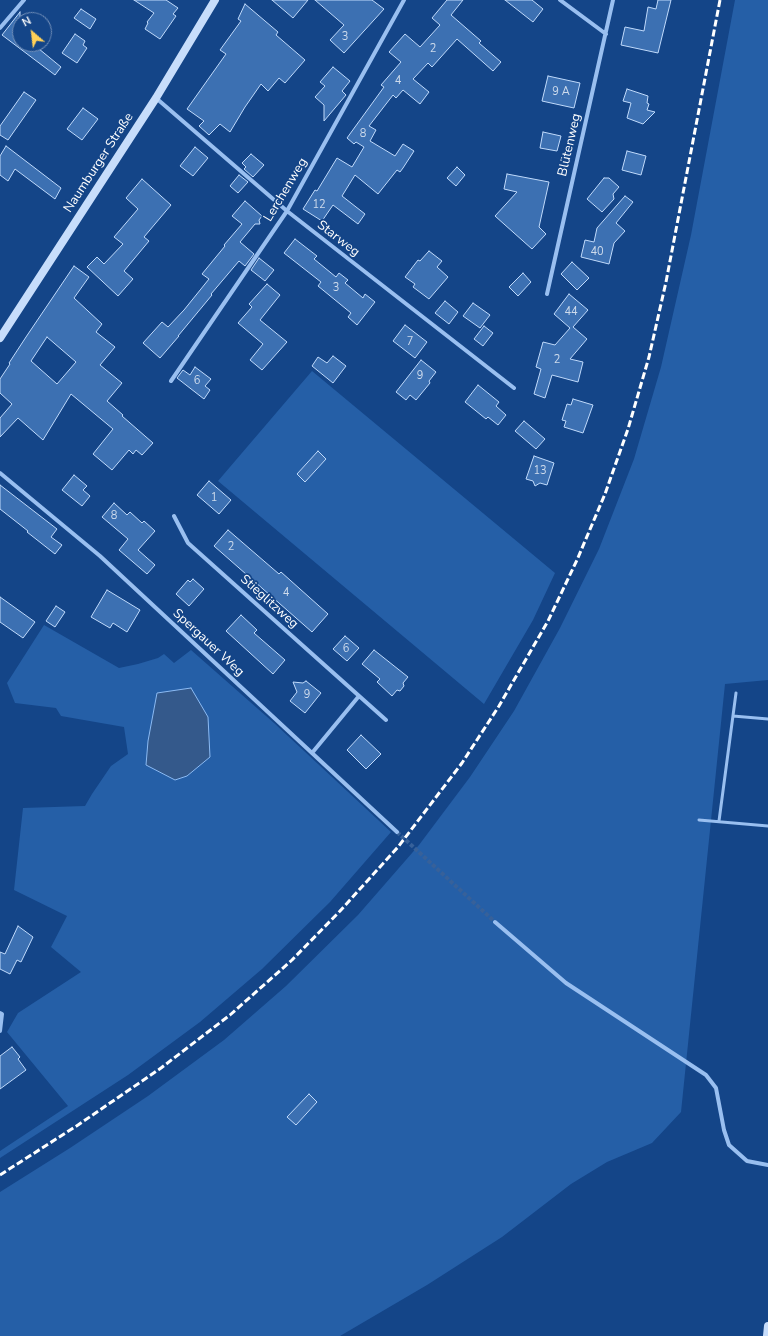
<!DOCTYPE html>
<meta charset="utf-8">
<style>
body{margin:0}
#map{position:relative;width:768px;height:1336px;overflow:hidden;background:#144588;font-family:"Nunito Sans",sans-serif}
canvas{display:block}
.north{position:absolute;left:12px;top:12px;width:40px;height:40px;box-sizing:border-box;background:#144588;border:1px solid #728fb8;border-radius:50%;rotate:332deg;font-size:11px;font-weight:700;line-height:16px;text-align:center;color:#fff}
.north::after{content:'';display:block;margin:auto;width:14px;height:18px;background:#ffd158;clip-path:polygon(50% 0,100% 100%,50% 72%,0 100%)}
</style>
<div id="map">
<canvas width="768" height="1336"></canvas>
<div class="north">N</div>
</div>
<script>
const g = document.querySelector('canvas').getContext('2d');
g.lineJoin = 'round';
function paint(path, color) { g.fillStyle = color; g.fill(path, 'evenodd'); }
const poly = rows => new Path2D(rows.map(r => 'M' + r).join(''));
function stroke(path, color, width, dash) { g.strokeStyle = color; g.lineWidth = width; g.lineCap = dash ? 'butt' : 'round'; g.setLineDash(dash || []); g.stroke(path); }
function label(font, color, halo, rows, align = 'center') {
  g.font = font + ' "Nunito Sans",sans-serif'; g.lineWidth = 3.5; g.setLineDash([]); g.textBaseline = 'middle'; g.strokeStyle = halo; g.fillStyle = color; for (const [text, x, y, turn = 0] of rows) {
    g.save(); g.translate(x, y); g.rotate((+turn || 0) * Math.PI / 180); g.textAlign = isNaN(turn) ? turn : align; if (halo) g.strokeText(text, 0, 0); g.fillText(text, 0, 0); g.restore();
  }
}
paint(poly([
 [735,0,768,0,768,680,725,684,681,1112,652,1143,607,1162,571,1184,502,1237,427,1285,340,1336,0,1336,0,1192,70,1148,148,1096,224,1040,286,986,358,915,419,845,470,777,514,711,560,628,599,549,634,459,661,367,691,235],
 [312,371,555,573,533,620,484,704,218,481],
 [44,625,119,668,138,664,158,658,164,654,174,663,191,650,274,723,391,832,330,902,262,969,200,1022,128,1075,0,1158,0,1151,68,1106,7,1032,18,1013,81,972,51,947,67,916,14,890,23,808,85,806,92,794,111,766,128,754,124,727,61,716,56,708,15,703,7,683]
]), '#255fa7');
const water = poly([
 [191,688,208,717,210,757,187,776,175,780,146,765,148,741,157,693,191,688]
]);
paint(water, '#34598b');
stroke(water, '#8bbaf3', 1);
const building = poly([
 [134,0,166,0,178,8,173,14,176,16,160,39,145,29,148,23,147,22,154,13,134,0],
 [272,0,308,0,293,18,272,0],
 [315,0,372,0,384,9,344,53,330,40,344,25,315,0],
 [447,0,463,0,451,15,481,41,479,43,501,62,493,71,457,39,432,67,428,63,413,79,429,92,420,104,403,90,396,98,393,95,369,126,376,130,370,141,395,156,403,144,414,151,403,168,400,172,397,170,378,194,355,175,342,196,365,214,358,224,333,205,322,221,303,209,315,190,317,191,337,158,352,167,364,147,356,142,354,144,347,138,384,87,381,85,401,62,389,52,405,34,420,47,440,25,432,18,447,0],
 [505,0,532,0,543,9,533,22,505,0],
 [658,0,671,0,658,53,621,45,625,27,644,31,648,7,656,9,658,0],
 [245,4,278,32,276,35,305,60,285,83,279,78,268,91,261,84,245,107,230,132,220,124,209,135,199,126,204,121,187,109,226,54,220,50,241,21,238,19,245,4],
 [81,9,96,19,90,29,74,18,81,9],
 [20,12,20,44,33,44,61,67,55,75,2,35,20,12],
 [75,34,85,41,83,45,87,48,77,63,62,53,75,34],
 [333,67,350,81,342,91,346,95,324,121,324,105,315,97,325,86,320,82,333,67],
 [548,76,580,83,574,108,542,101,548,76],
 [627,89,648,96,647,103,649,104,647,110,655,112,643,124,627,118,631,103,623,101,627,89],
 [24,92,36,100,8,140,0,135,0,126,24,92],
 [83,108,98,119,82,140,67,129,83,108],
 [543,132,561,136,557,151,540,148,543,132],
 [6,146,61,188,55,199,15,169,8,181,0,175,0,156,6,146],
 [195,147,208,158,193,176,180,166,195,147],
 [627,151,646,156,641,175,622,170,627,151],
 [251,154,264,165,253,177,244,169,246,167,242,163,251,154],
 [457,167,465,175,456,186,447,178,457,167],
 [507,174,549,182,539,227,546,234,532,249,495,216,517,192,504,189,507,174],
 [239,175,248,182,238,193,230,186,239,175],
 [604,178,609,178,619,187,613,194,614,199,602,212,587,199,604,178],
 [142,179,171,205,144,237,149,241,124,271,133,279,118,296,87,267,97,257,104,264,123,244,114,237,138,209,126,198,142,179],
 [625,196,633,202,616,223,625,231,614,243,609,264,581,257,585,240,594,242,597,228,625,196],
 [245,201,262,216,259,220,260,224,255,224,240,242,254,254,245,266,239,261,211,294,212,295,178,336,179,336,160,358,143,343,162,322,168,327,184,310,209,279,202,274,225,246,224,245,242,224,232,216,245,201],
 [295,239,317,256,314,259,336,277,339,273,348,280,345,283,363,298,365,294,375,302,357,325,348,317,351,313,318,286,321,282,284,253,295,239],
 [429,251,442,261,437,267,448,277,429,299,413,287,415,284,405,277,418,260,420,261,429,251],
 [259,258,274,270,265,281,251,270,259,258],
 [572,262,589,278,577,290,561,274,572,262],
 [74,266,89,277,74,298,102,324,96,332,115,347,100,365,122,383,107,401,123,415,122,416,153,443,142,455,136,450,133,454,129,450,112,470,93,454,113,429,71,394,43,440,18,418,0,437,0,418,12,404,0,393,0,379,10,364,9,363,26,337,74,266],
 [47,337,76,362,57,384,31,361,47,337],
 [523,273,531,282,518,296,509,287,523,273],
 [267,284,280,295,260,320,287,342,262,370,250,360,263,344,238,323,252,307,249,304,267,284],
 [569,294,588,310,573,327,587,339,570,359,583,362,578,382,552,375,545,398,534,394,541,369,536,367,543,342,555,345,570,328,554,314,569,294],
 [445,301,458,312,449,324,435,313,445,301],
 [473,303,490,315,480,328,463,316,473,303],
 [405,325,427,342,415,358,393,341,405,325],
 [484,326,493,333,483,346,474,339,484,326],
 [333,356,346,366,333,383,312,366,318,357,327,363,333,356],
 [421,360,436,372,429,381,430,383,416,400,410,395,406,400,396,392,421,360],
 [195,367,211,379,205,386,210,390,204,399,177,378,183,370,190,375,195,367],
 [478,385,499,402,496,406,506,415,498,425,488,417,486,419,465,402,478,385],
 [573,399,593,405,583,433,564,427,566,421,562,420,567,404,571,405,573,399],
 [524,421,545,439,536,449,515,431,524,421],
 [318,451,326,459,305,482,297,474,318,451],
 [534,456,554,463,547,485,540,483,535,486,533,481,526,479,534,456],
 [74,475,87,486,83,490,90,496,82,506,62,490,74,475],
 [209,481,231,500,219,514,197,495,209,481],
 [0,485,57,529,51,537,62,545,55,554,27,532,28,531,0,509,0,485],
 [114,503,127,515,130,512,142,523,144,521,155,531,138,550,155,565,147,574,119,550,128,539,102,517,114,503],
 [228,530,279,574,281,572,328,614,312,632,214,546,228,530],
 [193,579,204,589,189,606,176,594,188,580,190,582,193,579],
 [107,590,140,610,127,632,113,623,110,628,91,617,107,590],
 [0,597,35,622,23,638,0,622,0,597],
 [56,606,65,612,55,627,46,621,56,606],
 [241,615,257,630,254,633,285,660,273,674,226,631,241,615],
 [345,636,359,648,347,661,333,649,345,636],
 [374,650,408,677,403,683,404,686,400,691,397,690,392,696,377,682,380,679,362,664,374,650],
 [306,681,321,693,305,713,290,701,297,692,293,682,303,683,306,681],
 [361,735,381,754,366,769,347,750,361,735],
 [18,926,33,937,21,962,17,960,10,974,0,969,0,952,5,954,18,926],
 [12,1047,20,1057,18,1059,26,1070,0,1089,0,1056,12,1047],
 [309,1094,317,1102,296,1125,287,1117,309,1094]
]);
paint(building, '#3c70b2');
stroke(building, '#c0dafb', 1);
stroke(poly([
 [397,832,495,922]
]), '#37619a', 4, [4, 2]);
stroke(poly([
 [733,716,768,719],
 [699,820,768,826],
 [719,821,736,693]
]), '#99bff0', 3);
stroke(poly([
 [560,0,606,34],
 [0,28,24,0],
 [156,98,287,211,514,388],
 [547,294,613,0],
 [171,381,287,211,404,0],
 [0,473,100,556,397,832],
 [174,516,188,543,386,720],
 [312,753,359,696],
 [495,922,566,983,706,1075,716,1088,724,1130,729,1145,747,1161,768,1165],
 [0,1013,2,1014,0,1031]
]), '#99bff0', 4);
stroke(poly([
 [0,338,156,98,215,0],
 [767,1336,768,1326]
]), '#c7ddfb', 8);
stroke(poly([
 [0,1175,78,1125,161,1068,230,1015,292,960,340,911,398,847,462,763,499,706,548,621,577,560,605,494,628,429,649,357,666,282,720,0]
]), '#fff', 3, [7, 3]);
label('11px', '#cedbec', null, [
 ["3",345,37],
 ["2",433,49],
 ["4",398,81],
 ["9 A",561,92],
 ["8",363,134],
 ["12",319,205],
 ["40",597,252],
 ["3",336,288],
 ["44",571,312],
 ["7",410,342],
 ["2",557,360],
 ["9",420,376],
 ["6",197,381],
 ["13",540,471],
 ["1",214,498],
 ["8",114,516],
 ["2",231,547],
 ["4",286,593],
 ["6",346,649],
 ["9",307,695]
]);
label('13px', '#fff', '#144588', [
 ["Blütenweg",570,145,-77],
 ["Naumburger Straße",99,163,-57],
 ["Lerchenweg",286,190,-59],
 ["Starweg",338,239,38],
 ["Stieglitzweg",269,602,42],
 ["Spergauer Weg",208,643,43]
]);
</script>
